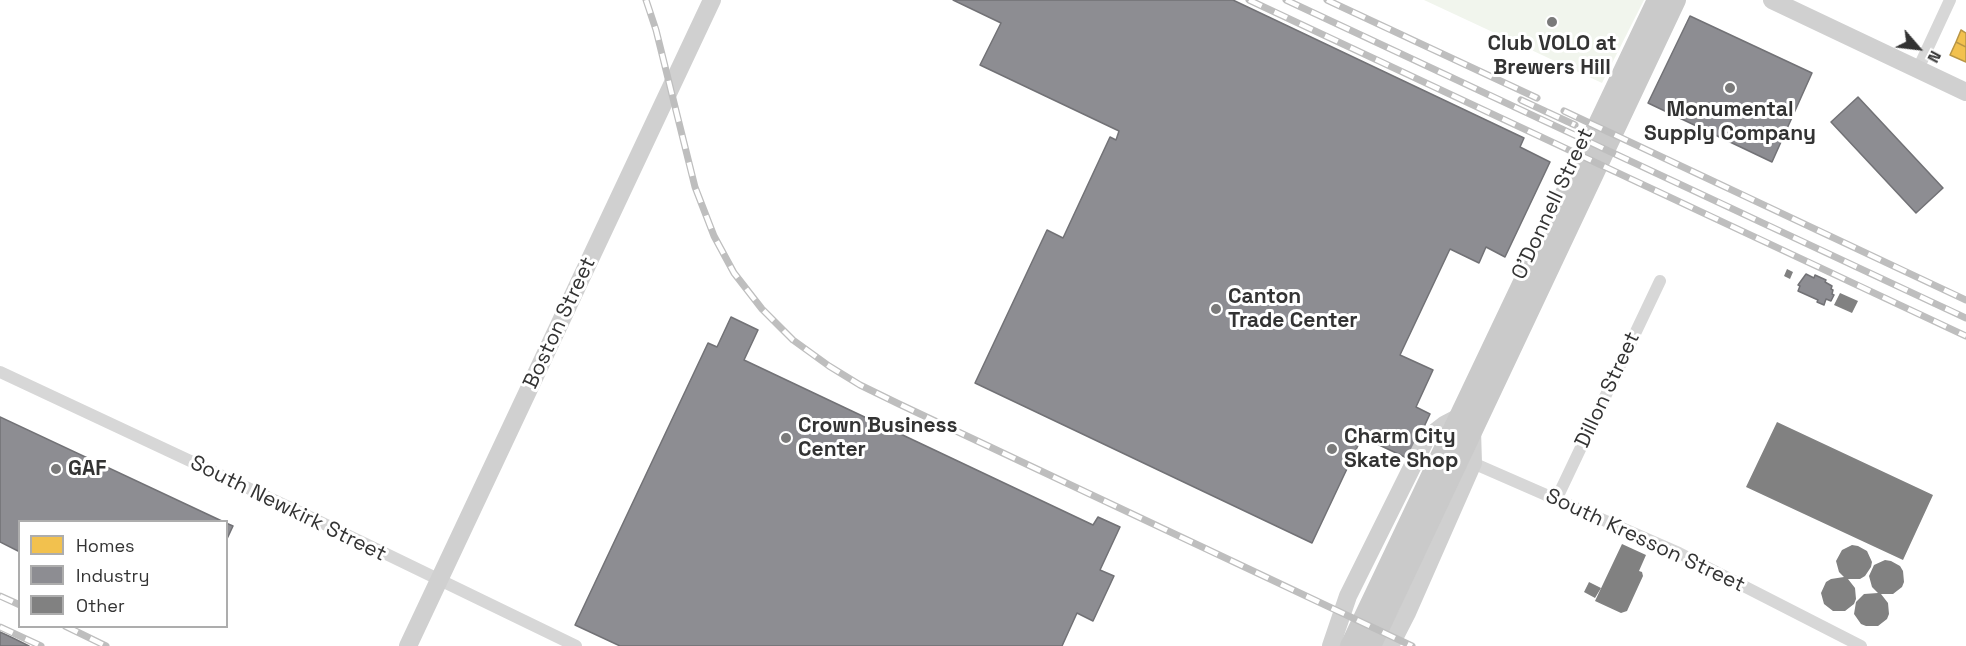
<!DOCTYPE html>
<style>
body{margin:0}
#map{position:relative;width:1966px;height:646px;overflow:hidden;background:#fff;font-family:"Space Grotesk",sans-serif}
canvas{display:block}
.legend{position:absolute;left:18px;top:520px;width:210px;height:108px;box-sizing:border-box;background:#fff;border:2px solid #adadad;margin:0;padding:8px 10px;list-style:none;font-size:18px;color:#333}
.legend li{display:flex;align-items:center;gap:12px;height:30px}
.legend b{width:30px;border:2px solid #adadad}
.north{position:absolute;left:1888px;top:18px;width:60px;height:60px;-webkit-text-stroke:4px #fff;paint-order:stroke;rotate:118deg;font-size:16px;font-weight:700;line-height:24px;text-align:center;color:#333}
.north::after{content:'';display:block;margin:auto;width:21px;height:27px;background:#333;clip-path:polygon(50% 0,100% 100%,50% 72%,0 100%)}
</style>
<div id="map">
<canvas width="1966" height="646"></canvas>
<ul class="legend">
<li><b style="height:16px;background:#f2c14e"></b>Homes</li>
<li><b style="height:16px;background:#8d8d92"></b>Industry</li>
<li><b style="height:16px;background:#818181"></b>Other</li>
</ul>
<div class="north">N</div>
</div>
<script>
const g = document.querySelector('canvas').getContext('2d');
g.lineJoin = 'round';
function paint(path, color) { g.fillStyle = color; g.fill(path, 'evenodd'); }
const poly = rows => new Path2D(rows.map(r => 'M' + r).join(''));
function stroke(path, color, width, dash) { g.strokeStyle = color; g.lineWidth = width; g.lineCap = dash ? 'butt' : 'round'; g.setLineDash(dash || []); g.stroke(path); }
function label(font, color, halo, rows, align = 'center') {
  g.font = font + ' "Space Grotesk",sans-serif'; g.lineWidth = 6; g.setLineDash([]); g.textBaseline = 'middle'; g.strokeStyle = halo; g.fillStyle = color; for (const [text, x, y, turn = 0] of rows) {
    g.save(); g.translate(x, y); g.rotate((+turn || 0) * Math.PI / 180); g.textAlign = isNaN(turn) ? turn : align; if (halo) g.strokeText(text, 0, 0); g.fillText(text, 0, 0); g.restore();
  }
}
paint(poly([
 [1424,0,1644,0,1602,83]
]), '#f1f5ed');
const homes = poly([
 [1961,30,1966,33,1966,47,1956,42,1961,30],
 [1956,42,1966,47,1966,62,1950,55,1956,42]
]);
paint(homes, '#f2c14e');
stroke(homes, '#b99646', 1.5);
const industry = poly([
 [953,0,1233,0,1524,138,1520,147,1550,162,1505,257,1486,247,1479,263,1450,249,1400,355,1433,370,1416,407,1430,414,1409,459,1362,437,1312,543,975,383,1047,230,1063,238,1110,137,1116,140,1119,131,980,65,1001,23,953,0],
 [1690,16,1812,73,1772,162,1648,103,1690,16],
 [1858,97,1943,188,1916,213,1831,122,1858,97],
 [1806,274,1814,278,1815,275,1826,280,1825,282,1832,286,1831,289,1833,290,1832,294,1834,295,1831,301,1826,299,1824,305,1817,302,1818,300,1798,291,1800,286,1798,285,1806,274],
 [731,317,758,330,744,360,1093,525,1098,517,1120,527,1100,570,1114,576,1093,621,1077,613,1062,646,620,646,575,625,708,343,717,347,731,317],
 [0,417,224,522,20,522,20,552,0,542,0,417],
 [226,523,233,526,226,541,226,523],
 [0,632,13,638,29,646,0,646,0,632]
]);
paint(industry, '#8d8d92');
stroke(industry, '#727276', 1.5);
paint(poly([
 [1787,269,1793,272,1790,279,1784,276],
 [1840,293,1858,301,1852,313,1834,305],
 [1777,422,1933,495,1903,560,1746,487],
 [1622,544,1646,555,1639,571,1642,572,1643,576,1627,611,1621,613,1595,601],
 [1852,545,1858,546,1867,551,1872,562,1871,567,1865,576,1860,579,1848,579,1855,588,1856,599,1854,604,1845,611,1833,611,1824,604,1821,593,1826,582,1831,579,1844,577,1839,572,1836,561,1842,550],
 [1885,560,1891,561,1900,566,1903,571,1904,582,1902,587,1893,594,1881,594,1888,603,1889,614,1887,619,1878,626,1866,626,1861,624,1854,614,1856,602,1864,594,1878,593,1872,587,1869,576,1874,565],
 [1589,582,1601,588,1595,598,1584,592]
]), '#818181');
stroke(poly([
 [1918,69,1950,0],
 [0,372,312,518,576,646],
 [1466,460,1679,553,1861,646],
 [1556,500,1660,281]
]), '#d7d7d7', 12);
stroke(poly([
 [1772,0,1966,92],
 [408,646,712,0],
 [1331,646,1348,596,1426,439,1444,425,1465,414],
 [1390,646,1407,613,1473,463,1472,430]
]), '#d0d0d0', 18);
stroke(poly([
 [1350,646,1657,0],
 [1371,646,1676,0]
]), '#cacaca', 20);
const rail = poly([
 [646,0,656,30,695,187,714,236,734,273,762,309,793,340,829,366,860,385,899,404,1412,646],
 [1249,0,1966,336],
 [1286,0,1966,318],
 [1327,0,1537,98],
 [1521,100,1575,125],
 [1564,111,1966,300],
 [0,596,20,605],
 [65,626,106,646],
 [0,627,41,646]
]);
stroke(rail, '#bebebe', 7);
stroke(rail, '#fff', 4.5, [14]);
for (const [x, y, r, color] of [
 [1552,22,6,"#7a7a7a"],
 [1730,88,6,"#7a7a7a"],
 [1216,309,6,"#7a7a7a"],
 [786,438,6,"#7a7a7a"],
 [1332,449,6,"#7a7a7a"],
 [56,469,6,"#7a7a7a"]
]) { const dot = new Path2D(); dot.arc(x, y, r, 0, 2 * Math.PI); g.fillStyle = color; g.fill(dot); stroke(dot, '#fff', 2); }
label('bold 21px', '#333', '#fff', [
 ["Club VOLO at",1552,44,"center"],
 ["Brewers Hill",1552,68,"center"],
 ["Monumental",1730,110,"center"],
 ["Supply Company",1730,134,"center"],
 ["Canton",1228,297],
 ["Trade Center",1228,321],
 ["Crown Business",798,426],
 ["Center",798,450],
 ["Charm City",1344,437],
 ["Skate Shop",1344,461],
 ["GAF",68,469]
], 'left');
label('21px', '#333', '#fff', [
 ["O'Donnell Street",1553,204,-65],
 ["Boston Street",560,323,-65],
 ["Dillon Street",1608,390,-65],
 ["South Newkirk Street",288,509,26],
 ["South Kresson Street",1645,541,25]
]);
</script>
